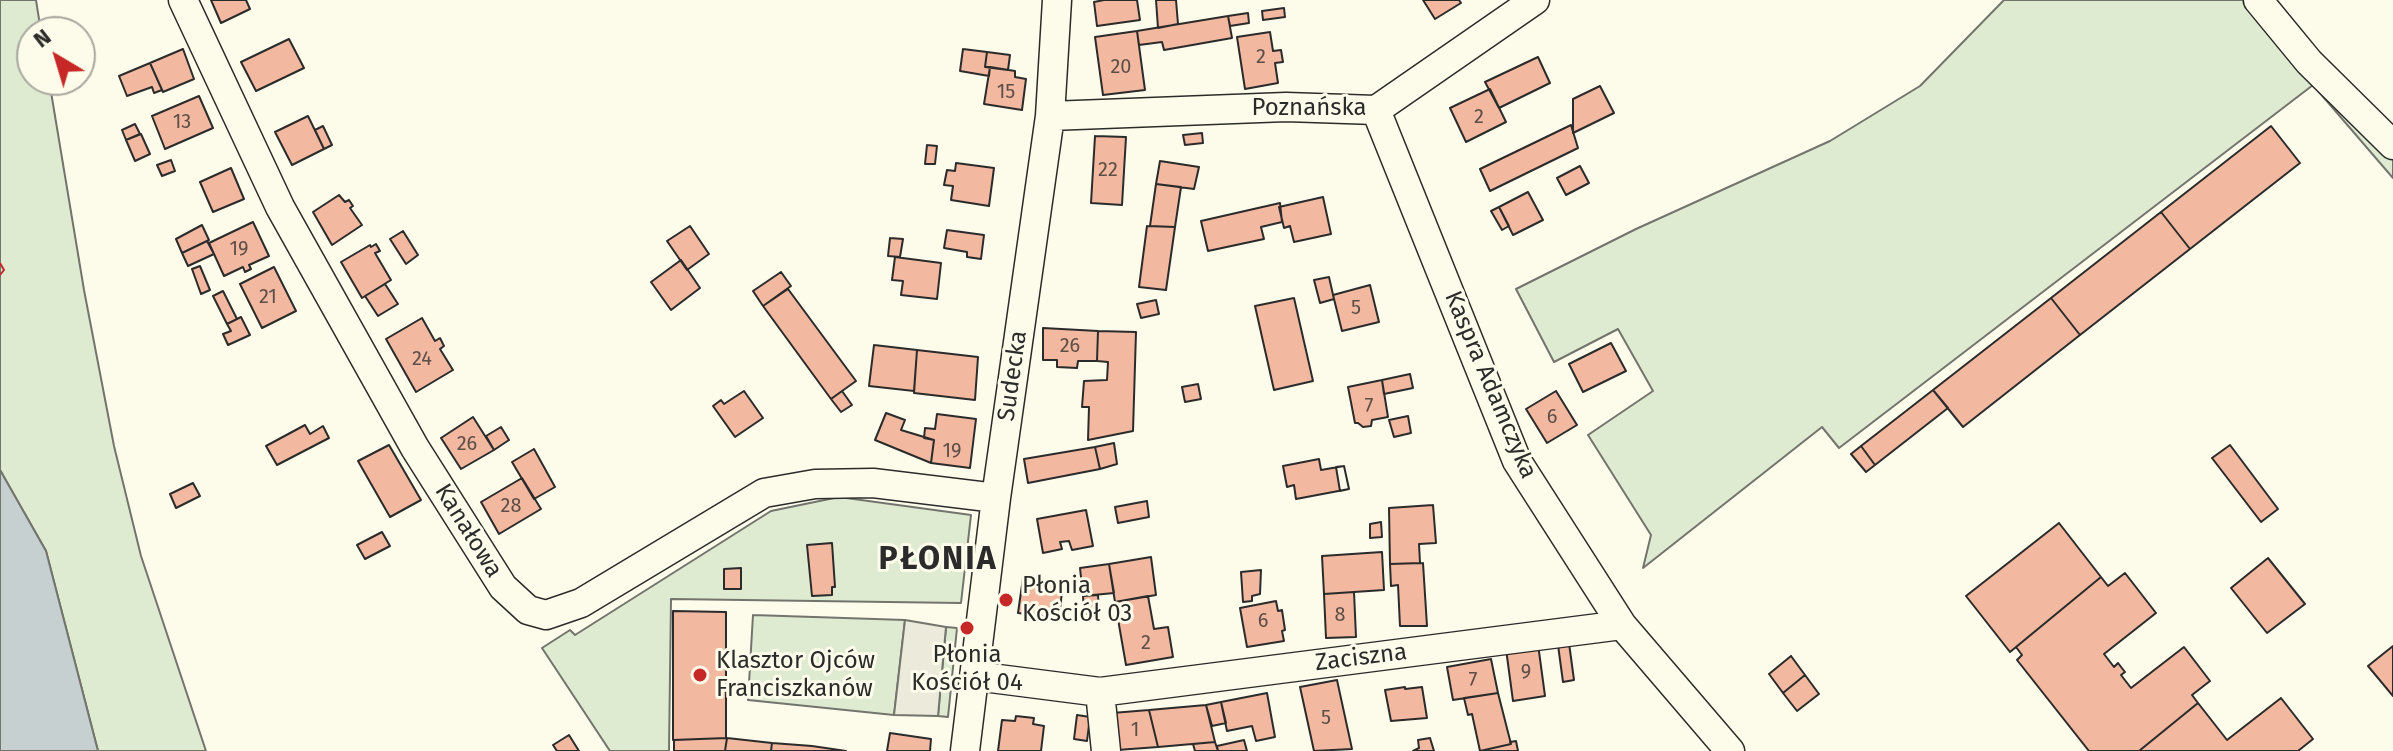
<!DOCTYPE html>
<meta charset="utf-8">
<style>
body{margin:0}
#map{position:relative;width:2393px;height:751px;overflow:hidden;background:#fdfbea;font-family:"Fira Sans",sans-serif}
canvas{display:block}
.north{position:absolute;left:16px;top:16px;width:80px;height:80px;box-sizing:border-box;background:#fdfbea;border:2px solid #a9a89e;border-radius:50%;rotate:322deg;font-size:22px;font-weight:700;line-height:32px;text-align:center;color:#2b2b2b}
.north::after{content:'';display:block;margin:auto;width:28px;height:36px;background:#c62828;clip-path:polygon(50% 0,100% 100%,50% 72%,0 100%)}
</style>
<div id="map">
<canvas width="2393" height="751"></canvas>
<div class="north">N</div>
</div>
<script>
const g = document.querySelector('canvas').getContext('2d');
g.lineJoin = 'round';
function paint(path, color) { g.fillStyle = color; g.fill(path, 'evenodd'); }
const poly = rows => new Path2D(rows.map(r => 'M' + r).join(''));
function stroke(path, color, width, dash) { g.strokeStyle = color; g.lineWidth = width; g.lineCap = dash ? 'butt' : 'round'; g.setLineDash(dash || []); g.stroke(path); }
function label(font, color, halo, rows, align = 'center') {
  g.font = font + ' "Fira Sans",sans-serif'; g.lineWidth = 6; g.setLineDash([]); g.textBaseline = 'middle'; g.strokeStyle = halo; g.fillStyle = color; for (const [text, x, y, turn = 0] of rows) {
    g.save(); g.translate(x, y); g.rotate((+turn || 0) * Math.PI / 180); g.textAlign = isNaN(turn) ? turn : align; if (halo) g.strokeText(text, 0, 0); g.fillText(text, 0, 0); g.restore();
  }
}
const green = poly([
 [0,0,36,0,41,32,32,32,32,80,49,80,84,290,114,446,141,556,206,751,98,751,46,551,0,470,0,0],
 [2004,0,2249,0,2393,152,2393,178,2313,85,1839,448,1822,427,1643,568,1651,535,1588,435,1653,391,1618,329,1554,362,1516,289,1636,229,1830,141,1920,86,2004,0],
 [839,497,971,515,961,603,671,599,669,751,610,751,542,648,570,630,575,635,771,511,839,497],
 [753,615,905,620,894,715,748,700,753,615],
 [946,627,957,628,948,717,938,716,946,627]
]);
paint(green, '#deebd1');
stroke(green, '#74746e', 2);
const parking = poly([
 [905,620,946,627,938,716,894,715,905,620]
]);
paint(parking, '#eceadb');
stroke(parking, '#74746e', 2);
const water = poly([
 [0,470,46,551,98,751,0,751,0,470]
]);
paint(water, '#c7d0d0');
stroke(water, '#74746e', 2);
const building = poly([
 [211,0,246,0,250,9,221,23,211,0],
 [1104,0,1137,0,1140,20,1097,26,1094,2,1104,0],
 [1156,0,1176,0,1178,24,1158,28,1156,0],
 [1423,0,1459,0,1461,3,1435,19,1423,0],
 [1284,8,1285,17,1263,20,1262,11,1284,8],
 [1248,13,1249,23,1230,26,1228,16,1248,13],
 [1228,16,1232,38,1164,50,1162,42,1139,45,1137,31,1228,16],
 [1137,31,1145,90,1103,95,1095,37,1137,31],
 [1270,32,1273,51,1281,50,1283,62,1275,63,1278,83,1245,89,1237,37,1270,32],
 [289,39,304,68,256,91,241,62,289,39],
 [183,49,194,79,163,92,150,63,183,49],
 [963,49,987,52,985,67,990,67,989,76,960,71,963,49],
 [987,52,1010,55,1008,70,985,67,987,52],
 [1538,57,1550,83,1499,108,1485,82,1538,57],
 [150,63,162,90,154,93,152,87,127,96,119,76,150,63],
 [990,67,1015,71,1015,77,1026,79,1022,110,984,104,990,67],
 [1600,86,1614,113,1573,133,1573,99,1600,86],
 [1490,89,1506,122,1466,142,1450,108,1490,89],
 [199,96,213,128,165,149,152,116,199,96],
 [308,116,324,149,292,165,275,132,308,116],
 [135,124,140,134,126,140,122,130,135,124],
 [1571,125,1578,148,1490,191,1480,169,1571,125],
 [323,126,332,145,324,149,315,130,323,126],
 [2271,126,2300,163,2190,249,2161,212,2271,126],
 [1202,133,1203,143,1185,145,1183,135,1202,133],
 [141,134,150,154,135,161,126,140,141,134],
 [1095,136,1126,137,1122,205,1091,203,1095,136],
 [927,145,937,146,935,164,925,164,927,145],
 [171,160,175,171,162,176,157,165,171,160],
 [1160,161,1199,167,1194,189,1156,184,1160,161],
 [956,163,994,168,989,206,951,200,953,186,944,185,947,170,955,171,956,163],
 [1580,166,1589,183,1566,195,1557,178,1580,166],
 [231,168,244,199,213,212,200,182,231,168],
 [1156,184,1181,187,1175,227,1150,226,1156,184],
 [1528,192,1543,220,1513,235,1499,207,1528,192],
 [339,195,345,202,349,200,353,206,350,208,362,225,332,245,313,212,339,195],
 [1323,197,1331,234,1294,242,1290,226,1284,228,1279,207,1323,197],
 [1280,203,1282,222,1261,227,1264,239,1208,251,1201,221,1280,203],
 [1499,207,1509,226,1502,230,1491,211,1499,207],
 [2161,212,2190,249,2080,335,2051,298,2161,212],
 [253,222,269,256,249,265,251,269,245,272,243,267,224,276,209,243,253,222],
 [202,225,209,240,182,253,176,239,202,225],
 [690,226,709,254,687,270,667,241,690,226],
 [1147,226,1175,227,1166,290,1139,287,1147,226],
 [947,230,984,235,981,259,967,257,967,252,944,248,947,230],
 [403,231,418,255,406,264,390,239,403,231],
 [890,238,903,239,900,257,888,256,890,238],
 [207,241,214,254,188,266,182,253,207,241],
 [376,244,380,251,375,253,391,280,362,298,341,262,370,245,371,247,376,244],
 [895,257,941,263,937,299,901,295,903,281,892,280,895,257],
 [681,260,700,288,671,310,651,282,681,260],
 [200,266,210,290,201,294,192,269,200,266],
 [274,267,296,311,262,328,240,284,274,267],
 [781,272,791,286,763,306,753,291,781,272],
 [1329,277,1334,299,1320,303,1314,280,1329,277],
 [385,284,398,304,378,316,365,296,385,284],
 [1370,285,1379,322,1342,331,1333,295,1370,285],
 [788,289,856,381,831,399,763,306,788,289],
 [223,291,237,319,227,324,213,296,223,291],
 [1294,298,1313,381,1274,390,1255,306,1294,298],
 [2051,298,2080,335,1963,427,1933,390,2051,298],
 [1156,300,1159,314,1141,318,1137,304,1156,300],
 [241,317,250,335,228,345,223,334,231,331,227,324,241,317],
 [422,318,435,341,440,338,444,346,440,349,453,370,416,392,386,339,422,318],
 [1043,328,1098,331,1097,361,1078,361,1077,368,1057,367,1057,360,1043,360,1043,328],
 [1098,331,1136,332,1133,431,1088,440,1089,407,1082,407,1084,381,1107,380,1108,362,1097,361,1098,331],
 [1611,343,1626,371,1583,392,1569,364,1611,343],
 [874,345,917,350,914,391,869,386,874,345],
 [917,350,978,357,975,400,914,393,917,350],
 [1410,374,1413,388,1384,394,1382,380,1410,374],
 [1382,380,1388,417,1372,420,1371,426,1363,427,1358,423,1355,423,1348,387,1382,380],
 [1198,384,1201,399,1185,402,1182,387,1198,384],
 [1933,390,1948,408,1875,465,1861,446,1933,390],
 [744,391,763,418,735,437,713,406,721,400,724,404,744,391],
 [842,391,852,405,841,412,831,399,842,391],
 [1556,391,1577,425,1547,443,1526,409,1556,391],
 [886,413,905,420,901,430,934,440,931,463,875,440,886,413],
 [937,414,976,419,970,468,931,463,934,440,924,438,925,428,935,429,937,414],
 [1408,416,1411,433,1394,437,1389,420,1408,416],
 [473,417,494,450,461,469,441,438,473,417],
 [305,425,310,434,323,426,329,438,277,465,266,446,305,425],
 [501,427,509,440,494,450,486,436,501,427],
 [1114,443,1117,464,1100,469,1095,447,1114,443],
 [389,445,421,500,390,517,358,461,389,445],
 [2230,445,2278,509,2261,522,2212,458,2230,445],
 [1861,446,1875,465,1866,472,1851,454,1861,446],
 [1095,447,1100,469,1028,483,1024,459,1095,447],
 [534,449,555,487,534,499,512,462,534,449],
 [1319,459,1321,470,1344,466,1349,489,1296,499,1294,485,1287,487,1283,466,1319,459],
 [1344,466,1349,489,1340,491,1336,467,1344,466],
 [522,478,541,509,499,534,481,502,522,478],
 [193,483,200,496,176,508,170,494,193,483],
 [1147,501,1149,517,1118,523,1115,507,1147,501],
 [1433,505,1436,543,1419,544,1420,563,1390,564,1389,508,1433,505],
 [1086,510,1093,546,1072,550,1069,541,1060,542,1062,549,1043,553,1037,519,1086,510],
 [1381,522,1382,537,1370,538,1370,524,1381,522],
 [2059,523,2101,577,2010,652,1966,596,2059,523],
 [382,532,390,546,365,559,357,545,382,532],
 [832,543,835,587,832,587,832,595,812,596,807,545,832,543],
 [1382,552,1384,590,1324,594,1322,556,1382,552],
 [1151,557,1156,595,1115,602,1109,564,1151,557],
 [2268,558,2305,604,2267,633,2231,588,2268,558],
 [1423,563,1427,626,1400,626,1398,585,1391,586,1390,564,1423,563],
 [1109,564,1114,593,1083,596,1080,568,1109,564],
 [741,568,741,589,724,589,724,569,741,568],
 [1261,570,1260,594,1252,596,1252,601,1243,602,1241,572,1261,570],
 [2125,573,2156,613,2104,654,2114,667,2118,663,2125,672,2121,675,2131,688,2184,647,2210,681,2192,695,2198,703,2139,751,2089,751,2017,660,2022,655,2016,647,2101,577,2108,586,2125,573],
 [1023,578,1063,583,1059,618,1018,613,1023,578],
 [1354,592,1356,637,1326,638,1324,594,1354,592],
 [1098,595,1099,612,1084,614,1083,596,1098,595],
 [1148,596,1154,629,1168,627,1173,657,1126,665,1115,602,1148,596],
 [1276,601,1278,611,1282,610,1285,630,1282,631,1284,641,1247,647,1240,608,1276,601],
 [673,611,726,612,726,738,673,740,673,611],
 [1569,643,1574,680,1563,682,1558,645,1569,643],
 [1538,644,1545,696,1513,701,1506,649,1538,644],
 [2393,646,2393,696,2368,666,2393,646],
 [1791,656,1805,675,1783,693,1769,674,1791,656],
 [1491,659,1498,693,1453,700,1447,667,1491,659],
 [1805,675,1819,694,1797,711,1783,693,1805,675],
 [1337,680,1352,749,1314,751,1300,687,1337,680],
 [1405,687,1405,689,1422,687,1427,718,1391,721,1385,690,1405,687],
 [1267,693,1275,737,1256,741,1252,726,1227,731,1221,702,1267,693],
 [1498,693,1511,744,1480,751,1472,714,1468,715,1464,698,1498,693],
 [2281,698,2313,739,2298,751,2139,751,2198,703,2227,740,2281,698],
 [1221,702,1226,723,1212,726,1206,705,1221,702],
 [1206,705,1215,742,1158,747,1149,710,1206,705],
 [1149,710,1158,747,1117,750,1112,713,1149,710],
 [1077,715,1090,717,1087,741,1074,739,1077,715],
 [1016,716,1034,718,1033,724,1044,726,1041,751,998,751,1002,720,1015,721,1016,716],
 [890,733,931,739,930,751,887,751,890,733],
 [569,735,579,751,557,751,553,745,569,735],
 [727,738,772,743,771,751,725,751,727,738],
 [727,738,725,751,674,751,674,740,727,738],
 [1430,738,1434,751,1413,751,1419,748,1418,740,1430,738],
 [1244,740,1247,751,1218,751,1217,746,1244,740],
 [1516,741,1518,751,1480,751,1511,744,1510,742,1516,741],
 [1215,742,1218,751,1195,751,1193,744,1215,742],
 [772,743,812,746,846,751,771,751,772,743]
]);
paint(building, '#f2b8a0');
stroke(building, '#2b2b2b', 2);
const minor = poly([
 [183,0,280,207,415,448,503,587,528,610,546,615,581,603,764,493,815,484,873,483,996,498],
 [2258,0,2309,62,2393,145],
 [1376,110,1517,461,1622,625,1730,751],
 [1050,116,1286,107,1376,110,1535,0],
 [975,676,1100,692,1622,625],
 [1100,692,1106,751],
 [965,751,996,498,1050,116,1057,0]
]);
stroke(minor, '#2b2b2b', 31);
stroke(minor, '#fdfbea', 28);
stroke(poly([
 [0,263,4,270,0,275]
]), '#c62828', 2, [28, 6, 4, 6]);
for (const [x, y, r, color] of [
 [1006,600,8,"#c62828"],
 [967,628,8,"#c62828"],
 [700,675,8,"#c62828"]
]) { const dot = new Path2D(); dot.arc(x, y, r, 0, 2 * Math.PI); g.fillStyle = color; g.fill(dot); stroke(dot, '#fdfbea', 3); }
label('20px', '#5d4e48', null, [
 ["2",1261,57],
 ["20",1121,67],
 ["15",1006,92],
 ["2",1479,117],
 ["13",182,122],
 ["22",1108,170],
 ["19",239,249],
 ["21",268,297],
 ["5",1356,308],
 ["26",1070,346],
 ["24",422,359],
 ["7",1369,406],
 ["6",1552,417],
 ["26",467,444],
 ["19",952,451],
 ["28",511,506],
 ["8",1340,615],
 ["6",1263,621],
 ["2",1146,643],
 ["9",1526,672],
 ["7",1473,680],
 ["5",1326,718],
 ["1",1135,730]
]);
label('24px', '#2b2b2b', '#fdfbea', [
 ["Poznańska",1309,108],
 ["Sudecka",1013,376,-82],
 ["Kaspra Adamczyka",1490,385,67],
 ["Kanałowa",468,531,58],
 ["Zaciszna",1361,658,-7]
]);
label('24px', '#2b2b2b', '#fdfbea', [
 ["Płonia",1022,586],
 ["Kościół 03",1022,614],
 ["Płonia",967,655,"center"],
 ["Kościół 04",967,683,"center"],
 ["Klasztor Ojców",716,661],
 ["Franciszkanów",716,689]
], 'left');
g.letterSpacing = '2px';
label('bold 32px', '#2b2b2b', '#fdfbea', [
 ["PŁONIA",938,560]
]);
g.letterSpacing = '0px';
</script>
